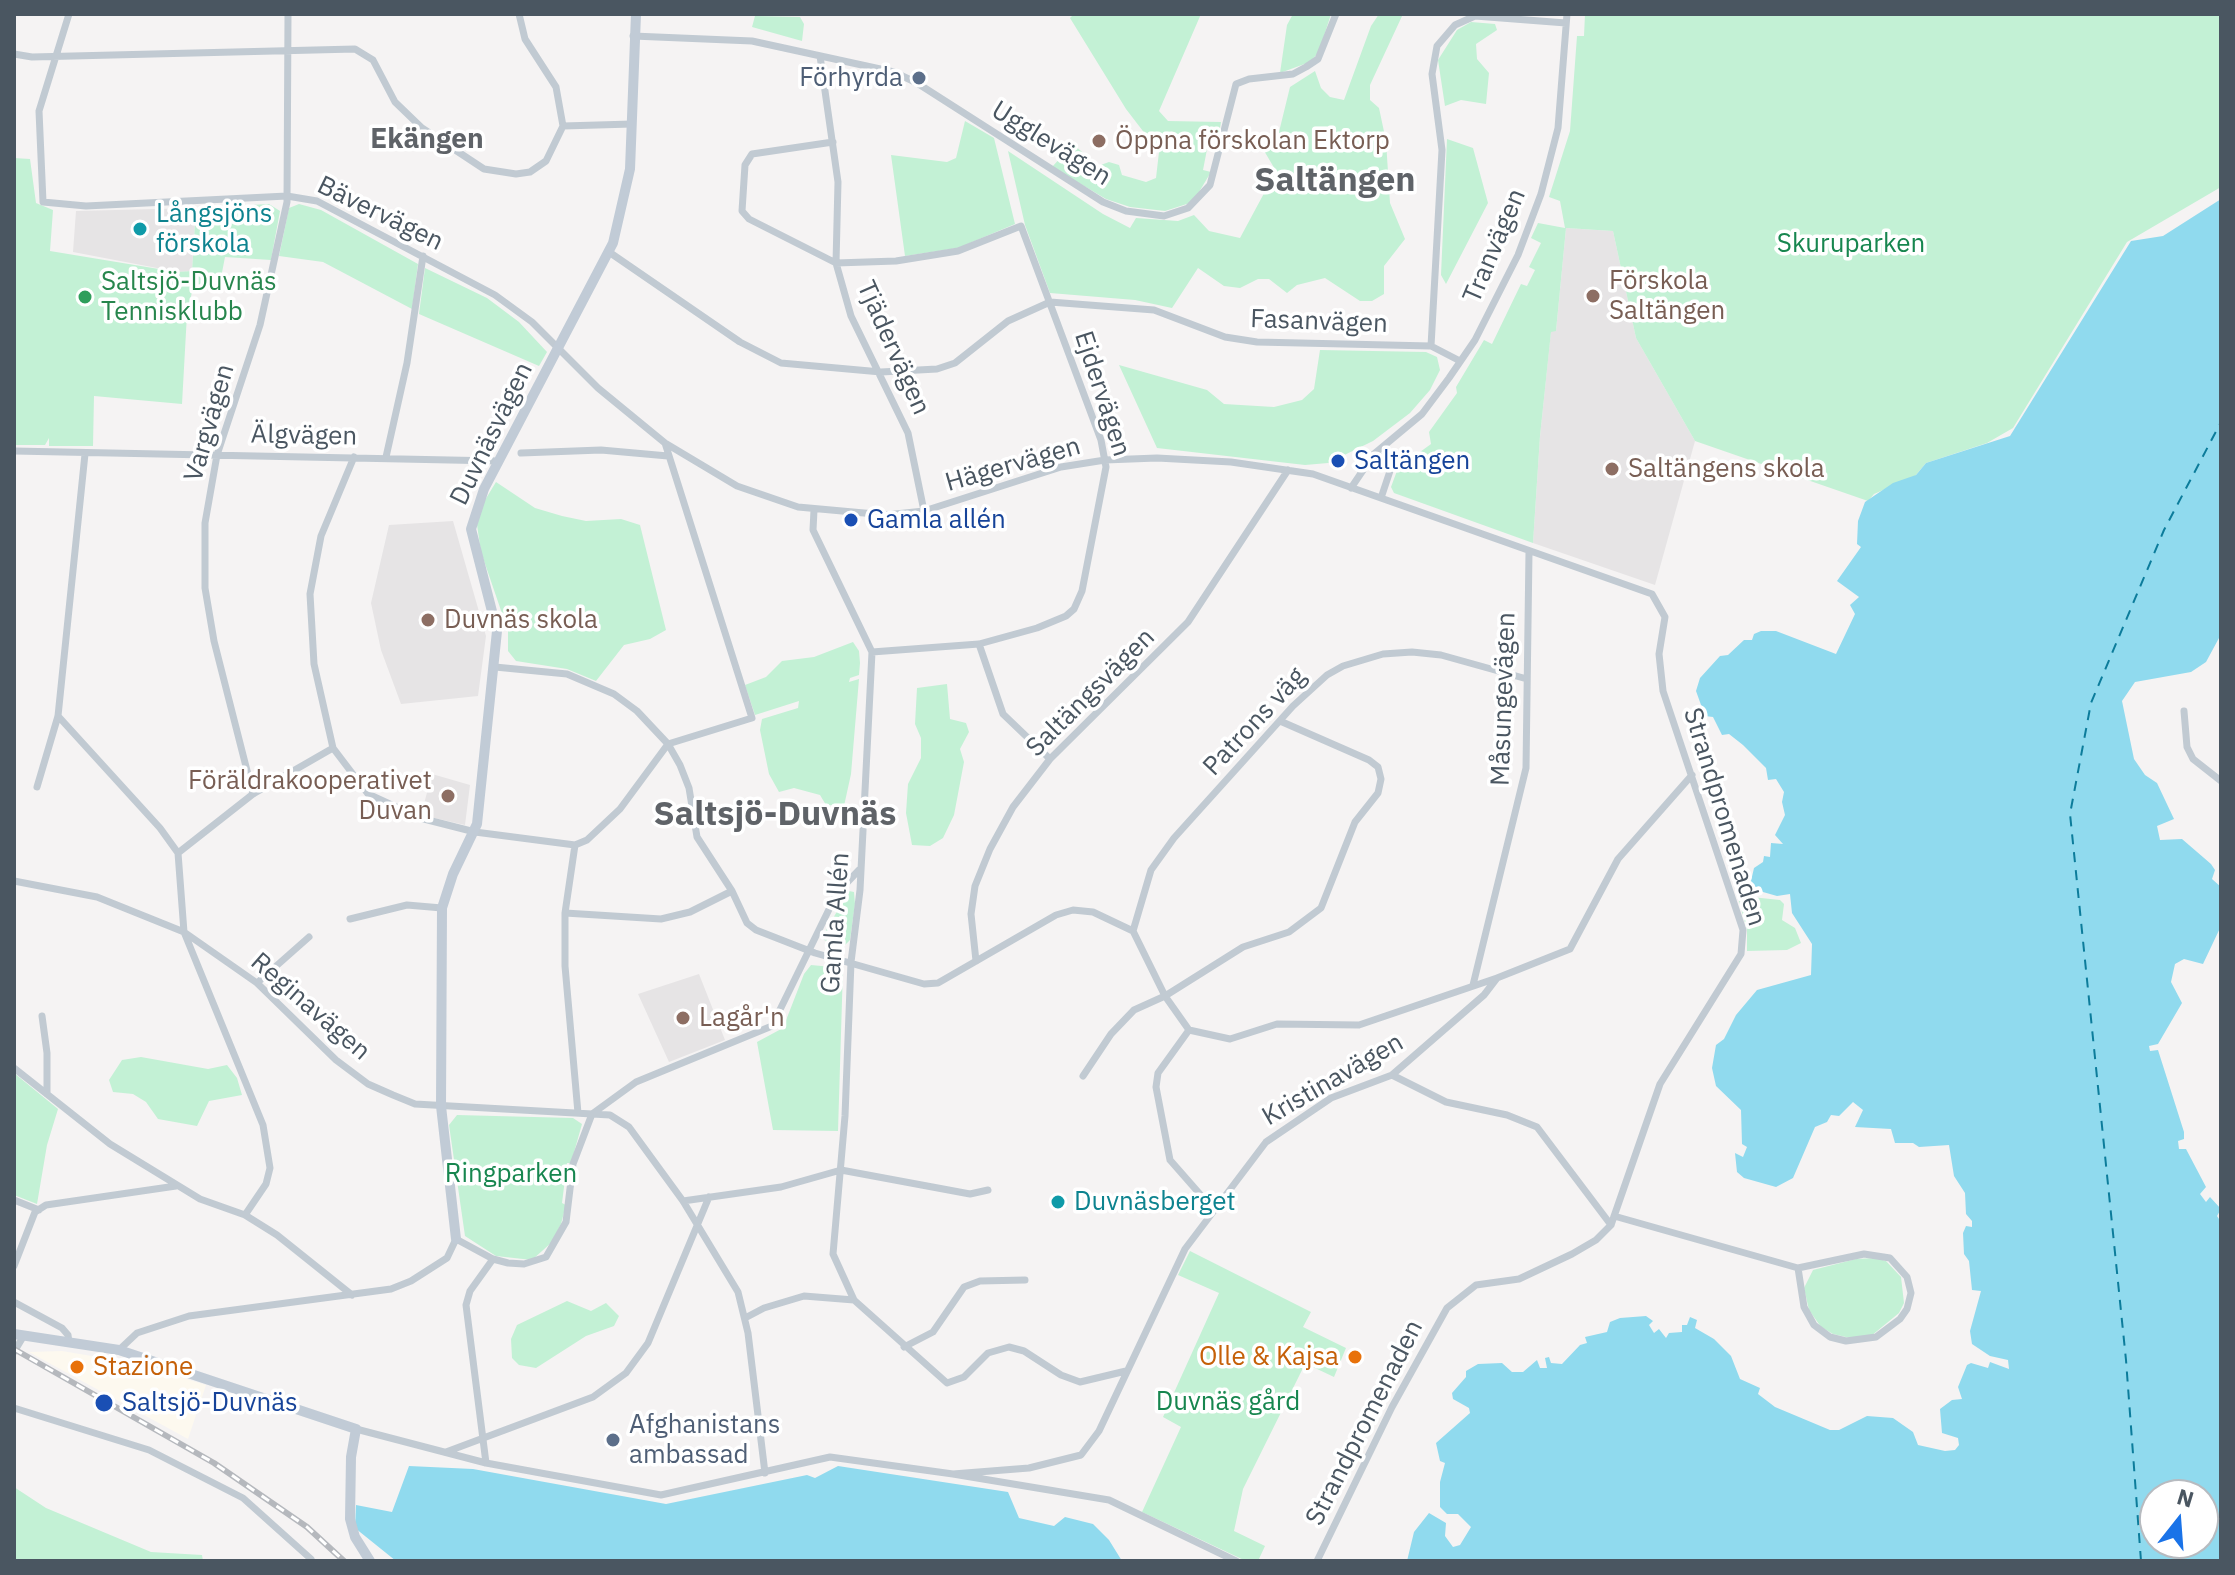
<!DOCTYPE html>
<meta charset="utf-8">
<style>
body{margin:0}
#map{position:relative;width:2235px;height:1575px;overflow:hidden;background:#f5f3f3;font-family:"IBM Plex Sans",sans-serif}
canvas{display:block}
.frame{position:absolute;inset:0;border:16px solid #4a5661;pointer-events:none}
.north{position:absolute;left:2139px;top:1479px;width:80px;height:80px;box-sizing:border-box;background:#fff;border:2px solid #b7bbc0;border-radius:50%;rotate:17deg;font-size:22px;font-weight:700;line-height:32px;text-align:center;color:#4a5661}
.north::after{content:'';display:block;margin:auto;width:28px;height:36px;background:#1a73e8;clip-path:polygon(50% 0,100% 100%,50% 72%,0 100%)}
</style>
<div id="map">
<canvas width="2235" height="1575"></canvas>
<div class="frame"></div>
<div class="north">N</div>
</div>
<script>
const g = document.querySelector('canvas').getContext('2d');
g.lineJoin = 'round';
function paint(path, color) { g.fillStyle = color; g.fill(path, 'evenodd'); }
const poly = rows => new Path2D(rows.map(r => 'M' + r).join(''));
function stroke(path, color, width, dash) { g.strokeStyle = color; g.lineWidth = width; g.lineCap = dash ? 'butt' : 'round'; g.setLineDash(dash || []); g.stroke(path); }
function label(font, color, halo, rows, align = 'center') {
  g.font = font + ' "IBM Plex Sans",sans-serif'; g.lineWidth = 7; g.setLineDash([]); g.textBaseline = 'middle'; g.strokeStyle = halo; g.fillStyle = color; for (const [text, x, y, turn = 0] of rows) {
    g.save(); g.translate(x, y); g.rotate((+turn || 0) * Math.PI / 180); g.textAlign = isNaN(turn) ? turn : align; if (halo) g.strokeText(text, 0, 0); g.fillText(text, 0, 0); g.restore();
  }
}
paint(poly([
 [62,1351,133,1363,206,1385,188,1439,29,1352]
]), '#fdf9ef');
paint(poly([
 [196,208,192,271,178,272,73,252,76,211],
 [1566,228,1613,231,1636,338,1695,441,1655,585,1533,543,1540,436,1551,331,1556,331],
 [453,521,486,636,478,696,401,704,381,650,371,603,389,525],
 [432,774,470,785,465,825,421,815],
 [699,974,725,1040,669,1062,638,994]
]), '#e6e4e5');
paint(poly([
 [1074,14,1201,14,1159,111,1168,121,1221,122,1218,141,1209,139,1203,170,1211,172,1193,202,1165,211,1130,207,1106,199,1052,167,1073,144,1098,166,1109,162,1119,165,1122,175,1146,182,1156,178,1159,152,1126,109,1070,18],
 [1293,14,1331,14,1319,52,1310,62,1280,73,1287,25],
 [1379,14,1403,14,1370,85,1370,100,1379,108,1386,141,1390,203,1405,239,1384,266,1384,294,1372,301,1360,301,1325,278,1297,285,1287,293,1269,279,1258,279,1240,288,1224,286,1198,268,1172,308,1135,300,1050,293,1025,225,1008,151,1103,214,1130,228,1136,218,1178,221,1194,215,1209,231,1240,238,1276,171,1263,149,1266,141,1279,132,1290,87,1315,71,1321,88,1330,97,1344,100,1371,26],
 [1585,14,2221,14,2221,187,2127,242,2013,428,1987,443,1926,463,1915,476,1874,494,1868,501,1695,441,1636,338,1613,231,1566,228,1556,331,1551,332,1540,436,1533,543,1394,493,1391,487,1398,468,1431,444,1429,432,1457,393,1456,387,1484,340,1492,344,1521,284,1527,286,1535,270,1529,267,1541,243,1531,238,1538,223,1565,228,1560,201,1549,197,1570,131,1577,36,1584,36],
 [755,16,800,17,804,24,802,41,752,27],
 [1471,22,1495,24,1497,30,1476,44,1477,59,1489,73,1486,104,1461,100,1445,106,1438,60,1457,30],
 [965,121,994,138,1015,224,958,248,905,256,891,155,947,162,956,158],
 [1447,139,1473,148,1488,203,1446,284,1441,275],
 [14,158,30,159,36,203,53,210,50,251,177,272,192,271,196,208,269,204,280,211,271,260,225,257,219,288,192,292,187,314,182,404,94,396,93,446,49,446,49,438,45,445,14,445],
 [299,204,321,210,418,264,412,309,323,262,279,256,289,208],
 [425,268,487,298,519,322,547,352,539,366,419,314],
 [1320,350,1426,352,1437,357,1440,370,1430,390,1410,413,1373,441,1328,463,1305,465,1157,448,1119,365,1207,390,1224,404,1274,407,1302,400,1314,389],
 [496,482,535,508,562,516,586,521,621,519,640,525,666,630,650,639,624,645,596,681,567,669,516,661,508,651,508,631,481,552,477,525,482,505],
 [853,642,859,651,860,663,859,675,850,678,849,682,859,679,851,774,844,806,826,805,820,795,794,788,779,792,769,774,760,730,762,719,798,708,799,701,755,715,745,685,766,677,782,661,814,657],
 [947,684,950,719,966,723,969,732,960,749,964,762,954,815,943,838,930,846,912,845,906,813,908,784,921,758,921,738,915,724,917,688],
 [849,891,854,892,855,904,850,940,844,946,824,940,822,937],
 [1742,896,1780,900,1784,904,1782,920,1795,928,1801,943,1787,950,1747,951,1747,930,1739,901],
 [811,965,843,968,838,1131,773,1130,757,1042,783,1028,804,974],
 [141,1057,208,1069,227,1065,237,1078,242,1095,209,1101,197,1126,158,1119,146,1102,133,1094,113,1092,109,1080,122,1060],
 [14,1073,58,1109,47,1145,37,1204,14,1195],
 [457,1115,573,1118,582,1124,571,1163,567,1163,562,1203,566,1205,561,1224,552,1242,532,1260,496,1256,465,1236,449,1125],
 [1190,1251,1311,1312,1303,1327,1346,1348,1334,1377,1315,1368,1303,1368,1243,1489,1234,1531,1265,1546,1258,1561,1246,1561,1142,1512,1181,1427,1163,1417,1219,1293,1178,1275],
 [1875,1258,1886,1261,1901,1277,1904,1303,1899,1313,1871,1336,1850,1338,1833,1334,1821,1327,1809,1310,1804,1288,1813,1270,1856,1259],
 [567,1301,591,1311,606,1303,619,1316,614,1326,586,1336,536,1368,519,1365,512,1358,511,1339,517,1325],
 [14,1487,46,1508,151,1552,202,1555,203,1561,14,1561]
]), '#c3f1d5');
paint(poly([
 [2221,199,2219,638,2206,662,2191,672,2135,682,2122,701,2134,759,2145,775,2157,783,2174,819,2157,826,2160,840,2182,839,2211,864,2215,870,2212,879,2221,887,2221,926,2203,964,2184,959,2175,964,2171,982,2182,1003,2158,1044,2149,1046,2150,1051,2158,1050,2184,1132,2184,1139,2178,1141,2179,1149,2186,1149,2206,1187,2200,1194,2206,1202,2210,1197,2221,1209,2217,1216,2221,1222,2221,1561,1407,1561,1414,1532,1429,1513,1446,1523,1445,1536,1453,1547,1460,1545,1471,1527,1458,1514,1447,1514,1440,1507,1440,1482,1445,1463,1440,1461,1436,1443,1470,1413,1469,1408,1453,1399,1452,1393,1466,1377,1466,1371,1478,1364,1502,1363,1512,1372,1523,1372,1537,1360,1540,1368,1547,1368,1545,1358,1549,1357,1551,1363,1562,1364,1580,1345,1587,1343,1585,1337,1607,1332,1610,1322,1620,1318,1646,1316,1653,1321,1649,1325,1654,1333,1659,1329,1666,1338,1669,1333,1682,1332,1682,1325,1687,1325,1690,1317,1697,1320,1695,1328,1714,1339,1731,1356,1740,1379,1760,1388,1758,1394,1775,1407,1830,1430,1839,1430,1867,1416,1893,1418,1913,1432,1918,1445,1945,1451,1955,1450,1959,1445,1958,1438,1942,1433,1940,1409,1952,1400,1962,1399,1958,1387,1967,1365,1971,1363,1988,1368,1990,1362,2009,1369,2008,1360,1990,1356,1972,1344,1970,1331,1981,1291,1972,1290,1969,1261,1964,1254,1963,1233,1966,1226,1972,1227,1972,1221,1966,1214,1965,1193,1954,1176,1949,1145,1919,1147,1913,1143,1895,1143,1891,1129,1855,1127,1863,1110,1853,1102,1839,1116,1831,1115,1827,1122,1815,1127,1793,1178,1776,1187,1744,1178,1737,1172,1735,1153,1743,1157,1747,1147,1742,1144,1741,1110,1716,1086,1712,1068,1716,1045,1724,1039,1736,1015,1757,990,1811,975,1812,944,1792,913,1790,894,1777,896,1763,892,1755,889,1751,881,1754,868,1763,862,1764,856,1770,857,1771,843,1783,844,1775,835,1785,815,1782,802,1784,792,1776,779,1768,780,1766,768,1743,745,1729,734,1722,735,1713,717,1705,716,1696,691,1700,678,1720,656,1728,655,1744,640,1752,640,1754,634,1761,631,1776,631,1836,654,1855,614,1850,605,1859,597,1837,581,1861,547,1857,544,1858,521,1865,502,1893,483,1916,475,1926,463,2010,436,2131,241,2163,236],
 [2155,1495,2203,1495,2203,1543,2155,1543],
 [409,1466,473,1469,666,1504,807,1475,815,1478,838,1466,1008,1492,1019,1518,1054,1526,1065,1517,1093,1524,1109,1540,1122,1561,396,1561,355,1528,356,1505,392,1512]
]), '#90daee');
stroke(poly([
 [2141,1561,2126,1360,2070,814,2091,703,2164,530,2221,422]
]), '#0c7c9b', 2, [10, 8]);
stroke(poly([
 [69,14,39,111,43,202,86,206,287,196,317,201,495,295,532,322,598,388,665,443,737,486,798,507,886,515,924,511,1061,467,1105,460,1157,458,1231,462,1313,474,1652,594,1665,617,1659,654,1663,691,1743,930,1741,954,1660,1084,1611,1225,1596,1240,1572,1254,1519,1279,1476,1285,1447,1308,1392,1407,1317,1561],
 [633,36,752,41,894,72,917,83,1103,202,1126,211,1164,216,1188,208,1210,185,1236,84,1249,79,1293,74,1306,67,1318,59,1336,14],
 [14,54,32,57,355,49,373,60,395,102,422,128,484,169,516,174,530,172,546,161,563,126,556,87,525,39,519,14],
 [820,56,838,182,836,263,851,316,908,433,924,511],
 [563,126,632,124],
 [833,142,752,154,745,165,742,211,749,219,836,263,896,261,958,251,1021,226,1101,440,1106,467,1082,591,1074,609,1066,616,1037,628,979,644,872,652],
 [609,252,740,342,781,363,881,372,937,369,955,363,1008,321,1050,302,1154,310,1225,337,1257,342,1431,346,1460,361],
 [1431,346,1442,150,1432,74,1437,46,1455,25,1475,16,1566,23],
 [14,451,498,461],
 [521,453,601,450,668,456],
 [1374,454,1385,458,1390,471,1381,498],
 [354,457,321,536,310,594,314,664,333,748,368,794,420,818,475,832,575,845],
 [386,457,407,363,423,256],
 [1351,488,1374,454,1422,414,1449,378,1475,340,1518,255,1541,194,1558,128,1567,14],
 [814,510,813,530,872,652,860,890,851,962,845,1116,833,1254,854,1300],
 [979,644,1003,714,1050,759],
 [495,667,567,674,614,694,637,711,668,744,680,765,689,788,697,837,732,891,747,923,756,930,815,953,924,984,938,983,1056,915,1073,910,1093,912,1133,931,1165,996,1189,1030,1230,1039,1277,1024,1359,1025,1497,978],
 [2184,711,2187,747,2193,759,2221,781],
 [58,716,160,828,178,853,184,932,263,1125,270,1168,266,1184,245,1215],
 [37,787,58,716,85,454],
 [253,794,214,641,205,588,205,523,217,455,260,325,287,202,288,14],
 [178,853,253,794,333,748],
 [14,881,97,897,184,932,257,983,336,1060,368,1084,393,1095,415,1104,610,1115,629,1127,683,1201,738,1292,748,1333,765,1473],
 [565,913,661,919,690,912,732,891],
 [350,919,407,905,442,908],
 [1133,931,1151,870,1174,838,1293,706,1327,675,1343,666,1383,654,1412,652,1441,655,1527,679],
 [976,961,971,914,975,886,990,849,1013,807,1050,759,1188,622,1288,470],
 [257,983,309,937],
 [1473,985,1526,768,1529,552],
 [42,1016,47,1053,47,1094],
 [1189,1030,1158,1073,1156,1087,1170,1160,1213,1209],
 [14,1068,110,1144,200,1199,245,1215,277,1235,352,1295],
 [1392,1075,1446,1102,1507,1115,1537,1127,1611,1225],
 [1083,1076,1111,1034,1134,1010,1165,996,1243,947,1289,932,1321,908,1355,822,1378,793,1381,779,1378,767,1369,760,1280,721],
 [578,1113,565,966,565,913,575,845,587,840,620,809,668,744,752,718,665,443],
 [592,1114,636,1082,772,1026,837,893,859,870],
 [14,1200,39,1210],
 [683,1201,781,1187,841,1170,970,1194,988,1190],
 [1614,1216,1798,1268,1804,1307,1814,1325,1830,1337,1846,1341,1876,1337,1900,1319,1907,1309,1911,1293,1907,1277,1890,1258,1864,1254,1798,1268],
 [14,1266,35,1212,46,1205,176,1186],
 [14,1302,62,1328,68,1335,69,1343],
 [745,1318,764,1308,804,1296,854,1300,947,1383,964,1377,988,1353,1009,1347,1024,1351,1061,1375,1080,1382,1126,1371],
 [904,1347,933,1332,964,1287,980,1281,1025,1280],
 [119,1350,137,1333,189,1316,391,1289,411,1281,447,1258,456,1239,493,1259,508,1263,524,1264,546,1257,566,1222,573,1164,592,1114],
 [14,1352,23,1337],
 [14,1408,149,1450,243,1498,311,1559],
 [356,1429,486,1463,661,1495,830,1457,953,1474,1109,1500,1236,1561],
 [446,1452,593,1397,626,1373,648,1343,709,1197],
 [486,1463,466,1305,470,1291,493,1259],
 [953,1474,1029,1468,1081,1455,1099,1431,1185,1249,1266,1142,1331,1098,1392,1075,1484,995,1497,978,1570,949,1618,859,1692,775]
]), '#c1cad2', 7);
stroke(poly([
 [456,1239,441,1106,442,908,453,874,477,824,497,631,471,529,484,489,613,243,630,169,636,14],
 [14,1334,119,1350,356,1429,351,1457,350,1519,355,1537,370,1561]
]), '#c1cbd6', 10);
const rail = poly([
 [14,1349,214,1463,307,1527,344,1561]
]);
stroke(rail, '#b5b8bd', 6);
stroke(rail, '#fff', 3, [9]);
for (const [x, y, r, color] of [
 [919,78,8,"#5c6f8a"],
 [1099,141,8,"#8d6e63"],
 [140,229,8,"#0f9aa8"],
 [1593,296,8,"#8d6e63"],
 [85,297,8,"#2e9e5b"],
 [1338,461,8,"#1a4fb4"],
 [1612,469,8,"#8d6e63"],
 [851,520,8,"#1a4fb4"],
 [428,620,8,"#8d6e63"],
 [448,796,8,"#8d6e63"],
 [683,1018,8,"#8d6e63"],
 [1058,1202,8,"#0f9aa8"],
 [1355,1357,8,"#e8710a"],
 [77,1367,8,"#e8710a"],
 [104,1403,10,"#1a4fb4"],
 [613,1440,8,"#5c6f8a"]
]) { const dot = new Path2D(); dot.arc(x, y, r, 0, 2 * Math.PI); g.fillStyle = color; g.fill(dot); stroke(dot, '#fff', 3); }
label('26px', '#4e5e75', '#fff', [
 ["Förhyrda",903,78],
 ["Afghanistans",629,1425,"left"],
 ["ambassad",629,1455,"left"]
], 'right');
label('26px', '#785e54', '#fff', [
 ["Öppna förskolan Ektorp",1115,141],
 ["Förskola",1609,281],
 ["Saltängen",1609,311],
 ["Saltängens skola",1628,469],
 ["Duvnäs skola",444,620],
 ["Föräldrakooperativet",432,781,"right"],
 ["Duvan",432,811,"right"],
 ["Lagår'n",699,1018]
], 'left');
label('26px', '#4a5661', '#fff', [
 ["Ugglevägen",1051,144,32],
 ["Bävervägen",380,214,26],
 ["Tranvägen",1495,246,-67],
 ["Fasanvägen",1319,322,2],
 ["Tjädervägen",893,348,66],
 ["Ejdervägen",1102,394,72],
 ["Vargvägen",210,423,-74],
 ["Duvnäsvägen",492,434,-64],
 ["Älgvägen",304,436,1],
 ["Hägervägen",1013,465,-16],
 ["Saltängsvägen",1091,693,-45],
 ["Måsungevägen",1504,699,-88],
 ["Patrons väg",1255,722,-47],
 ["Strandpromenaden",1724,817,73],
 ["Gamla Allén",836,923,-86],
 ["Reginavägen",310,1007,41],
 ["Kristinavägen",1333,1080,-30],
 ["Strandpromenaden",1365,1423,-63]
]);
label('26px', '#0d838f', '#fff', [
 ["Långsjöns",156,214],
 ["förskola",156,244],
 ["Duvnäsberget",1074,1202]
], 'left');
label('26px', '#17864f', '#fff', [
 ["Skuruparken",1851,244],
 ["Ringparken",511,1174],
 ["Duvnäs gård",1228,1402]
]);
label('26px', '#27864d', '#fff', [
 ["Saltsjö-Duvnäs",101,282],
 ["Tennisklubb",101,312]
], 'left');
label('26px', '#164399', '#fff', [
 ["Saltängen",1354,461],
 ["Gamla allén",867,520],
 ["Saltsjö-Duvnäs",122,1403]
], 'left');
label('26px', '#c56008', '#fff', [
 ["Olle & Kajsa",1339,1357],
 ["Stazione",93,1367,"left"]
], 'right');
label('bold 28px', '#5f6368', '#fff', [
 ["Ekängen",427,140]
]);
label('bold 34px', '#5f6368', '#fff', [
 ["Saltängen",1335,181],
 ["Saltsjö-Duvnäs",775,815]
]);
</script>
